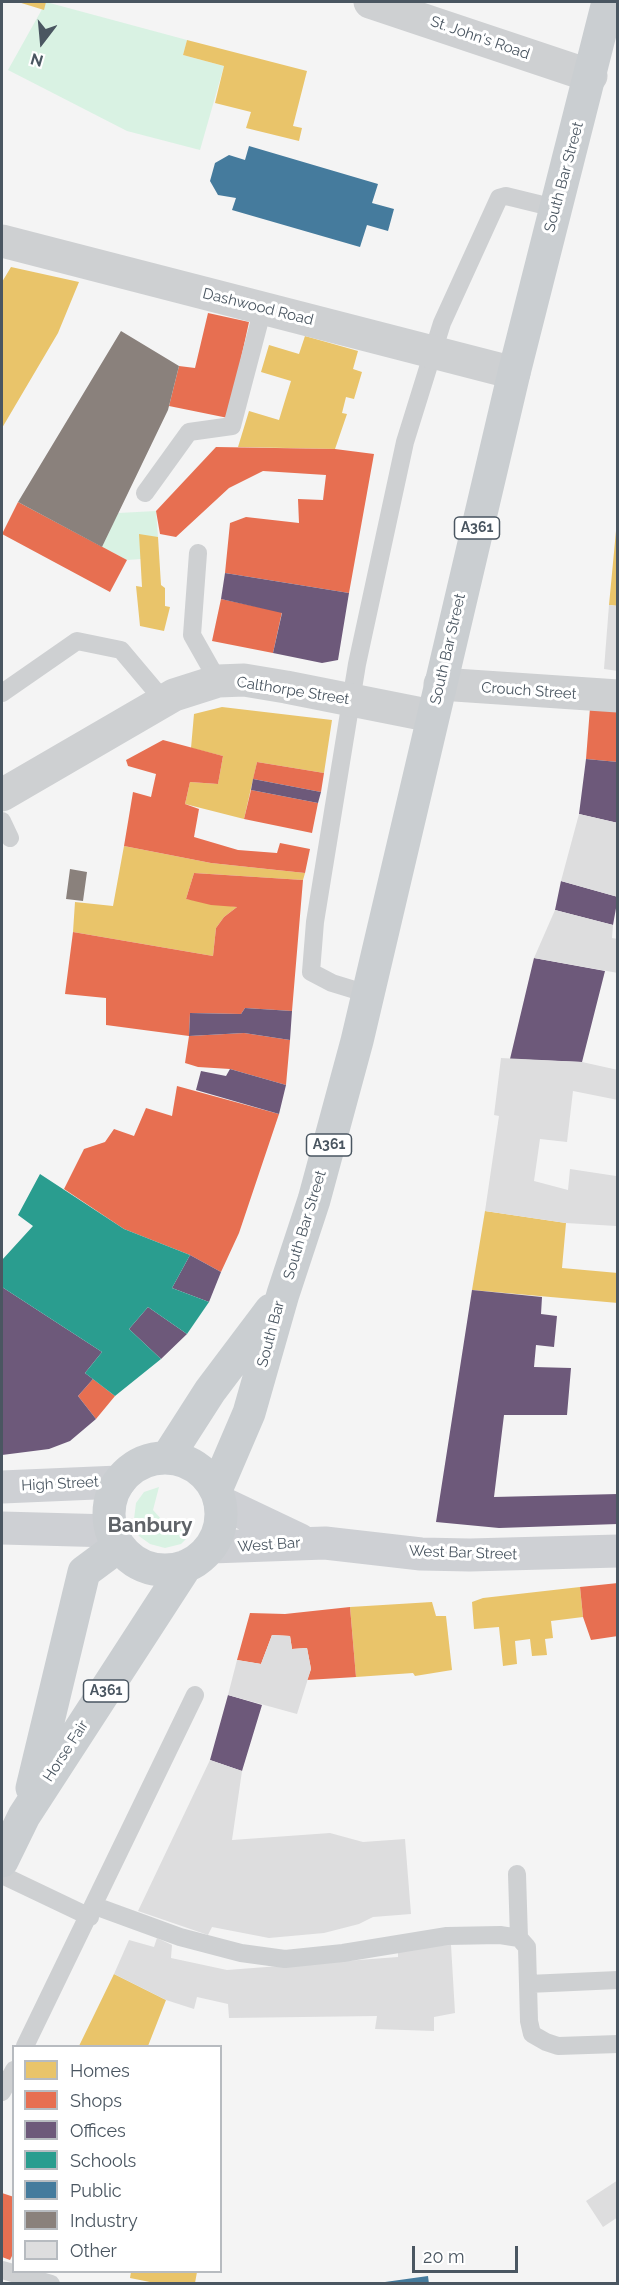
<!DOCTYPE html>
<style>
body{margin:0}
#map{position:relative;width:619px;height:2285px;overflow:hidden;background:#f4f4f4;font-family:Raleway,sans-serif}
canvas{display:block}
.frame{position:absolute;inset:0;border:3px solid #4a5661;pointer-events:none}
.legend{position:absolute;left:12px;top:2045px;width:210px;height:228px;box-sizing:border-box;background:#fff;border:2px solid #b7bbc0;margin:0;padding:8px 10px;list-style:none;font-size:18px;color:#4a5661}
.legend li{display:flex;align-items:center;gap:12px;height:30px}
.legend b{width:30px;border:2px solid #b7bbc0}
.north{position:absolute;left:12px;top:12px;width:60px;height:60px;-webkit-text-stroke:4px #fff;paint-order:stroke;rotate:196deg;font-size:16px;font-weight:700;line-height:24px;text-align:center;color:#4a5661}
.north::after{content:'';display:block;margin:auto;width:21px;height:27px;background:#4a5661;clip-path:polygon(50% 0,100% 100%,50% 72%,0 100%)}
.scale{position:absolute;left:412px;top:2246px;width:106px;height:27px;box-sizing:border-box;border:3px solid #4a5661;border-top:0;padding-left:8px;font-size:18px;line-height:21px;white-space:nowrap;color:#4a5661;-webkit-text-stroke:4px #fff;paint-order:stroke}
</style>
<div id="map">
<canvas width="619" height="2285"></canvas>
<div class="frame"></div>
<ul class="legend">
<li><b style="height:16px;background:#e9c46a"></b>Homes</li>
<li><b style="height:16px;background:#e76f51"></b>Shops</li>
<li><b style="height:16px;background:#6d597a"></b>Offices</li>
<li><b style="height:16px;background:#2a9d8f"></b>Schools</li>
<li><b style="height:16px;background:#457b9d"></b>Public</li>
<li><b style="height:16px;background:#8a817c"></b>Industry</li>
<li><b style="height:16px;background:#ddddde"></b>Other</li>
</ul>
<div class="north">N</div>
<div class="scale">20 m</div>
</div>
<script>
const g = document.querySelector('canvas').getContext('2d');
g.lineJoin = 'round';
function paint(path, color) { g.fillStyle = color; g.fill(path, 'evenodd'); }
const poly = rows => new Path2D(rows.map(r => 'M' + r).join(''));
function stroke(path, color, width, dash) { g.strokeStyle = color; g.lineWidth = width; g.lineCap = dash ? 'butt' : 'round'; g.setLineDash(dash || []); g.stroke(path); }
function label(font, color, halo, rows, align = 'center') {
  g.font = font + ' Raleway,sans-serif'; g.lineWidth = 6; g.setLineDash([]); g.textBaseline = 'middle'; g.strokeStyle = halo; g.fillStyle = color; for (const [text, x, y, turn = 0] of rows) {
    g.save(); g.translate(x, y); g.rotate((+turn || 0) * Math.PI / 180); g.textAlign = isNaN(turn) ? turn : align; if (halo) g.strokeText(text, 0, 0); g.fillText(text, 0, 0); g.restore();
  }
}
paint(poly([
 [46,2,187,40,183,55,224,66,200,150,127,131,8,70],
 [156,511,158,537,141,559,127,560,102,547,118,513],
 [159,1487,153,1510,172,1531,191,1527,190,1535,181,1544,165,1548,150,1544,139,1536,133,1527,136,1503,144,1492]
]), '#d9f2e3');
paint(poly([
 [18,2,46,2,44,10],
 [187,40,307,71,293,126,302,128,299,141,246,128,251,112,215,103,224,66,183,55],
 [11,267,79,282,58,333,2,428,2,282],
 [305,336,358,351,353,369,362,372,354,399,346,397,342,413,347,414,335,449,238,447,249,411,279,420,286,397,291,381,261,372,269,345,299,354],
 [616,531,618,531,618,606,609,605],
 [139,534,158,537,161,585,165,588,165,606,170,607,164,631,140,626,136,586,142,587],
 [222,707,332,720,324,773,257,762,244,819,185,804,190,782,218,784,223,756,191,748,194,714],
 [124,846,211,863,305,873,303,880,194,873,186,899,237,907,224,917,216,928,213,956,73,932,75,902,113,906],
 [485,1211,566,1223,562,1268,618,1273,618,1303,472,1290],
 [580,1587,583,1617,551,1621,553,1638,545,1639,547,1655,532,1656,530,1639,515,1641,517,1664,503,1666,499,1627,474,1629,472,1602,483,1598],
 [432,1602,436,1616,446,1616,452,1670,415,1676,413,1673,356,1677,350,1607],
 [114,1974,166,2000,148,2046,79,2046],
 [131,2272,197,2272,195,2283,155,2283,130,2278]
]), '#e9c46a');
paint(poly([
 [208,313,249,322,228,418,169,406,179,366,195,368],
 [216,447,335,449,374,454,349,593,225,573,230,523,246,517,299,523,298,499,323,500,326,475,263,471,229,488,176,537,160,534,156,511],
 [18,502,127,560,110,592,2,534],
 [221,599,282,612,273,653,212,641],
 [590,708,618,708,618,762,586,759],
 [163,740,223,756,218,784,190,782,185,804,199,809,194,837,238,850,277,853,280,843,310,849,305,873,211,863,124,846,133,792,151,797,156,774,128,766,126,760],
 [257,762,324,773,321,792,253,779],
 [251,790,318,803,312,833,244,819],
 [194,873,303,880,292,1011,245,1008,241,1014,190,1013,189,1036,106,1025,106,998,65,994,73,932,213,956,216,928,224,917,237,907,211,905,186,899],
 [244,1033,290,1040,286,1085,230,1069,198,1067,185,1063,189,1036],
 [177,1086,279,1114,239,1233,221,1272,190,1255,124,1229,64,1189,84,1149,105,1142,114,1129,134,1136,146,1108,172,1116],
 [93,1379,115,1396,96,1419,78,1396],
 [618,1583,618,1636,591,1640,583,1617,580,1587],
 [350,1607,356,1677,307,1680,311,1669,307,1648,292,1649,290,1636,272,1635,261,1664,237,1660,250,1613,285,1614],
 [2,2193,14,2197,14,2252,10,2260,2,2257]
]), '#e76f51');
paint(poly([
 [225,573,349,593,338,660,322,663,273,653,282,613,221,599],
 [586,759,618,762,618,823,579,814],
 [253,779,321,792,318,803,251,790],
 [561,881,618,897,613,925,555,910],
 [534,958,605,971,582,1062,510,1059],
 [245,1008,292,1011,290,1040,244,1033,189,1036,190,1013,241,1014],
 [230,1069,286,1085,279,1114,196,1090,201,1071,226,1076],
 [190,1255,221,1272,209,1302,172,1288],
 [2,1287,102,1352,85,1373,93,1379,78,1396,96,1419,70,1441,49,1449,2,1455],
 [472,1290,542,1297,541,1314,557,1316,554,1347,536,1345,534,1367,571,1368,567,1415,504,1415,494,1497,618,1494,618,1524,499,1528,436,1522],
 [148,1307,187,1334,161,1359,129,1329],
 [228,1695,262,1705,242,1771,210,1760]
]), '#6d597a');
paint(poly([
 [40,1174,124,1229,190,1255,172,1288,209,1302,187,1334,148,1307,129,1329,161,1359,115,1396,85,1373,102,1352,2,1287,2,1260,33,1226,18,1215]
]), '#2a9d8f');
paint(poly([
 [249,146,378,184,372,203,394,209,388,231,367,225,360,247,232,210,236,198,218,195,210,181,215,163,229,155,245,160],
 [428,2276,429,2284,385,2284,385,2282]
]), '#457b9d');
paint(poly([
 [121,331,179,366,168,410,102,547,18,502],
 [70,869,87,872,83,901,66,899]
]), '#8a817c');
paint(poly([
 [609,605,618,606,618,671,604,669],
 [579,814,618,823,618,897,561,881],
 [555,910,613,925,612,938,618,939,618,973,534,958],
 [501,1058,582,1062,618,1070,618,1100,573,1091,567,1142,540,1139,534,1181,568,1190,570,1169,616,1176,616,1226,566,1223,485,1211,499,1116,494,1115],
 [272,1635,290,1636,292,1649,307,1648,311,1669,297,1714,228,1695,237,1660,261,1664],
 [210,1760,242,1771,232,1840,330,1833,363,1842,405,1839,411,1914,373,1917,359,1924,324,1933,269,1938,212,1927,208,1935,138,1911],
 [157,1938,172,1945,171,1958,227,1970,398,1957,398,1946,451,1945,455,2013,434,2017,434,2031,375,2029,377,2016,229,2018,228,2004,197,1997,194,2009,166,2000,114,1974,129,1940,154,1947],
 [618,2180,618,2217,603,2227,586,2201]
]), '#ddddde');
stroke(poly([
 [145,493,189,432,232,426,263,308],
 [198,553,192,635,218,681],
 [2,693,77,641,121,650,164,701],
 [2,821,10,838],
 [368,994,332,983,311,972,315,922,357,664,405,442,442,323,499,198,506,196,555,208],
 [517,1874,519,1938],
 [2,1875,90,1917],
 [95,1906,180,1937,241,1953,285,1959,343,1953,447,1936,500,1935,519,1938,527,1947,529,2021,532,2034,546,2042,558,2046,618,2044],
 [528,1984,618,1980],
 [25,2046,195,1695],
 [2,2092,14,2070],
 [2,2270,51,2284]
]), '#ced0d2', 18);
stroke(poly([
 [370,2,591,76],
 [2,241,514,373],
 [440,684,618,696],
 [2,795,174,695,218,681,244,680,286,687,432,716]
]), '#ced0d2', 33);
stroke(poly([
 [2,1487,119,1482],
 [220,1502,300,1540],
 [2,1528,112,1531],
 [211,1547,325,1543,421,1554,470,1555,618,1551]
]), '#ced0d4', 33);
stroke(poly([
 [167,1458,210,1391,271,1310],
 '109 1514a56 56 0 1 1 112 0a56 56 0 1 1-112 0Z',
 [216,1490,249,1413,283,1294,314,1200,357,1041,514,373,608,2],
 [32,1788,84,1572,119,1546],
 [2,1861,24,1816,186,1566]
]), '#caced1', 33);
for (const [x, y, w] of [
 [477,528,45],
 [329,1145,45],
 [106,1691,45]
]) { const box = new Path2D(); box.roundRect(x - w / 2, y - 11, w, 22, 4.5); g.fillStyle = '#fff'; g.fill(box); stroke(box, '#4a5661', 1.5); }
label('bold 14px', '#4a5661', null, [
 ["A361",477,528],
 ["A361",329,1145],
 ["A361",106,1691]
]);
label('15px', '#4a5661', '#fff', [
 ["St. John's Road",480,38,19],
 ["South Bar Street",564,177,-75],
 ["Dashwood Road",258,307,14],
 ["South Bar Street",448,649,-77],
 ["Calthorpe Street",293,691,9],
 ["Crouch Street",529,691,4],
 ["South Bar Street",305,1225,-73],
 ["South Bar",271,1334,-75],
 ["High Street",60,1484,-3],
 ["West Bar",269,1545,-4],
 ["West Bar Street",463,1553,2],
 ["Horse Fair",66,1751,-57]
]);
label('bold 21px', '#5f6368', '#fff', [
 ["Banbury",150,1526]
]);
</script>
